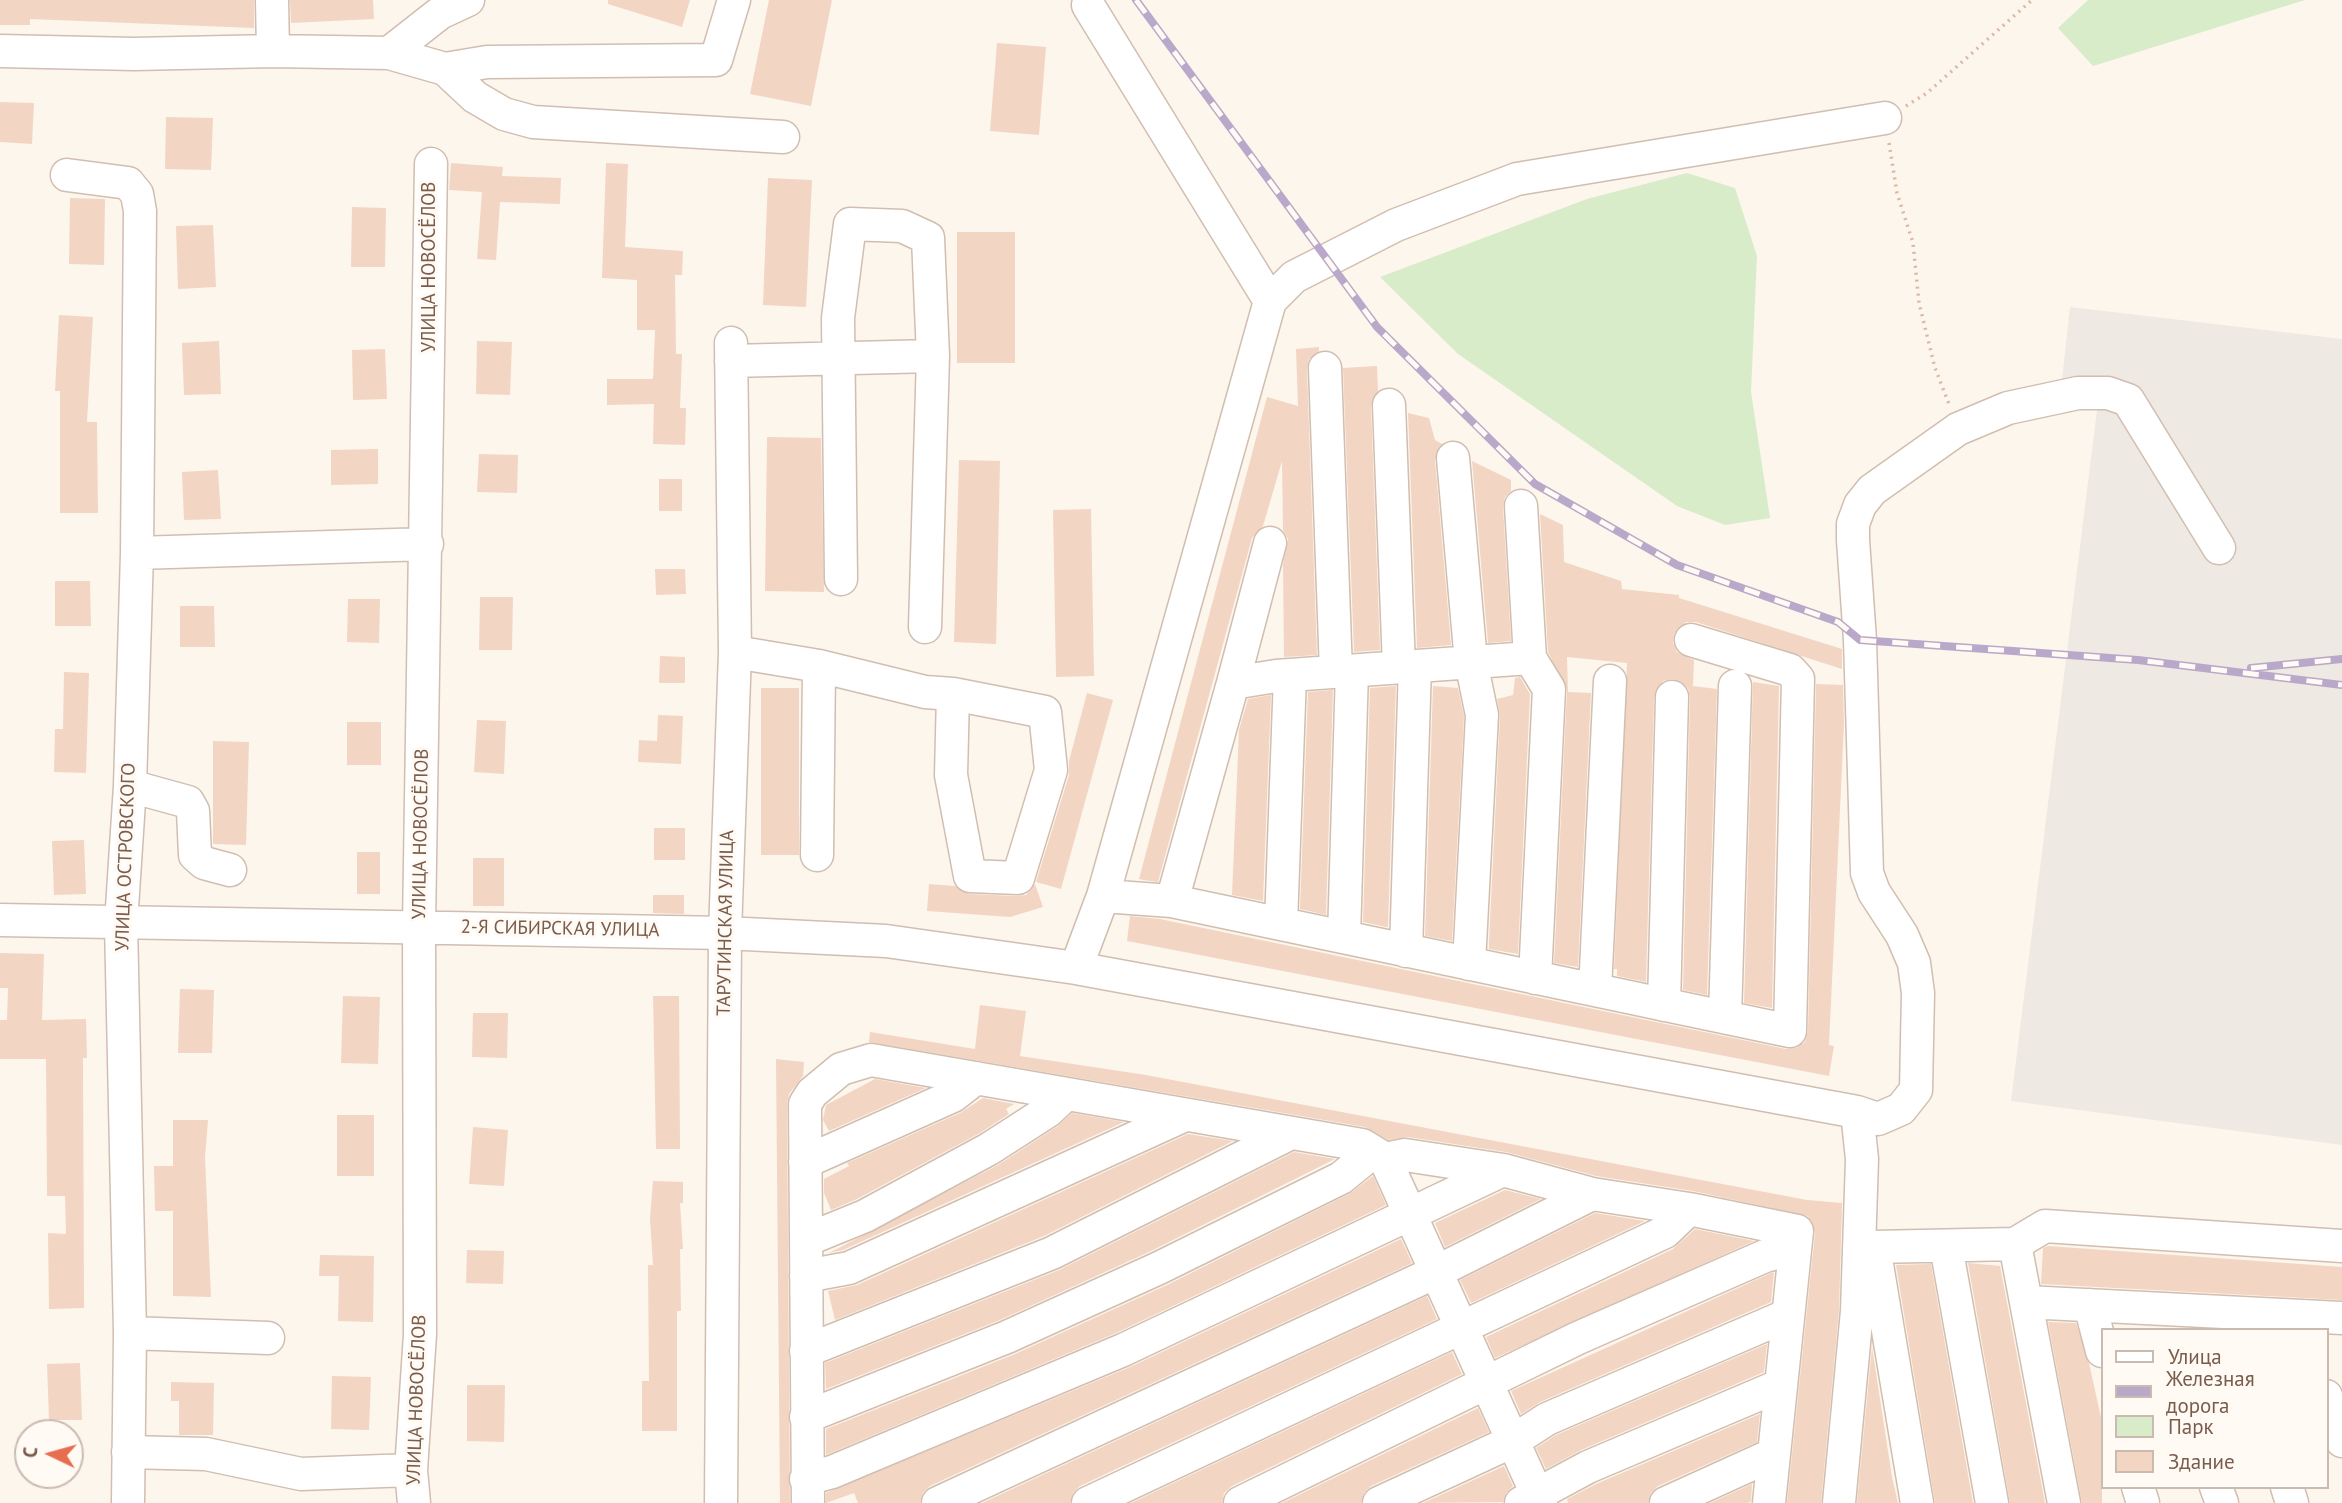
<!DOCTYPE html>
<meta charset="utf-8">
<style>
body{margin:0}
#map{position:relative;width:2342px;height:1503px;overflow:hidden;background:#fdf6ec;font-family:"PT Sans",sans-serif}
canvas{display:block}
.legend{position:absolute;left:2101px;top:1328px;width:228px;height:161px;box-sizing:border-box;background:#fffaf3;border:2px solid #cabbb1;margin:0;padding:9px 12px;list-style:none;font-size:21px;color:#7a5c4d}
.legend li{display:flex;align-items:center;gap:14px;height:35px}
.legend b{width:35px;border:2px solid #cabbb1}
.north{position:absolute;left:14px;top:1419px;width:70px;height:70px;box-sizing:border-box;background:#fffaf3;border:2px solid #cabbb1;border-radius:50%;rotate:275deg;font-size:19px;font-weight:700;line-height:28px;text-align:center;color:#7a5c4d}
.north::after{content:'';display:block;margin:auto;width:24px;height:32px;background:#e76f51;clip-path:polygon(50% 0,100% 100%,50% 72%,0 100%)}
</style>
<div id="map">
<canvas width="2342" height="1503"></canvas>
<ul class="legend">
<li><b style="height:9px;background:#fff"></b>Улица</li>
<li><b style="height:9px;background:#b9a8c9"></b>Железная дорога</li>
<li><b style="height:19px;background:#d8ecc9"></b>Парк</li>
<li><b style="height:19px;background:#f3d5c3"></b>Здание</li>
</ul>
<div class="north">С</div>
</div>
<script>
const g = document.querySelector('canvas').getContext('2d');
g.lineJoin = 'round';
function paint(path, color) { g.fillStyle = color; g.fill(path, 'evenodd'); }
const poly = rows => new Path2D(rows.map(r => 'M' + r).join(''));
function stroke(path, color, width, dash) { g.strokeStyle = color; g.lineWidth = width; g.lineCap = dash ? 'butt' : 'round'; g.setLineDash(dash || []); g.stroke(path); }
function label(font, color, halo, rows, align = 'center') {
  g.font = font + ' "PT Sans",sans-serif'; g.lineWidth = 6; g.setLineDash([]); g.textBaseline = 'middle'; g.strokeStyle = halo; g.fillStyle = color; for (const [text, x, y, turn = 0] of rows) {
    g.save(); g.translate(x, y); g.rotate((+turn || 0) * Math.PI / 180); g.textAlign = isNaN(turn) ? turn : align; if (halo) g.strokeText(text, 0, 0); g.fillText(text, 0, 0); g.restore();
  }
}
paint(poly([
 [2070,307,2342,339,2342,1145,2011,1101,2098,402,2060,398]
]), '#efe9e4');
paint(poly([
 [2088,0,2305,0,2093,66,2058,28],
 [1687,173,1735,188,1757,256,1751,392,1770,518,1725,525,1677,506,1458,354,1380,277,1587,199]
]), '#d8ecc9');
paint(poly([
 [0,0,254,0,254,28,30,19,30,25,0,25],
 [290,0,373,0,374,19,291,23],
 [608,0,690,0,682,27,608,4],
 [769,0,832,0,811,106,750,94],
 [997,43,1046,47,1039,135,990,131],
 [0,102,34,103,32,144,0,142],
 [166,117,213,118,211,170,165,169],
 [451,163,503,167,502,176,561,178,560,204,500,202,496,260,477,259,482,192,449,190],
 [606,163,628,164,625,247,683,251,682,275,675,275,676,354,682,354,680,408,686,408,685,445,653,444,654,404,607,405,607,379,653,379,655,330,637,330,637,280,602,278],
 [768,178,812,180,806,307,763,305],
 [70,198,105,199,104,265,69,264],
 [352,207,386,208,385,267,351,267],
 [213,225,216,287,178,289,176,226],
 [957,232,1015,232,1015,363,957,363],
 [59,315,93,317,87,422,97,422,98,513,60,513,60,391,55,391],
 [219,341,221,394,184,395,182,343],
 [477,341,512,342,510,395,476,394],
 [1319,347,1319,351,1309,359,1307,369,1317,655,1284,657,1283,565,1288,539,1283,530,1282,461,1263,526,1252,538,1158,882,1143,880,1139,879,1267,397,1298,406,1296,349],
 [385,349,387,399,353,400,352,350],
 [1377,366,1378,391,1371,406,1380,650,1354,652,1343,368],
 [1408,413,1429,418,1435,440,1442,444,1435,460,1451,645,1417,648],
 [767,437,821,438,824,592,765,591],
 [378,449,378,484,331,485,331,450],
 [479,454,518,455,517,493,477,492],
 [959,460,1000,461,996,644,954,642],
 [1472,461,1511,480,1511,491,1505,497,1503,507,1511,641,1488,643],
 [218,470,221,519,184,520,182,472],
 [659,479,682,479,682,511,659,511],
 [1091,509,1094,676,1056,677,1053,510],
 [1540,514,1563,525,1564,562,1621,581,1622,589,1679,595,1679,598,1842,649,1842,669,1696,622,1686,622,1674,634,1673,643,1677,652,1694,660,1693,686,1717,689,1707,995,1683,990,1690,697,1688,688,1673,679,1663,681,1654,697,1646,982,1617,976,1617,969,1614,969,1627,663,1567,657,1568,692,1591,693,1578,967,1554,963,1567,690,1548,652],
 [655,569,685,569,686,594,656,595],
 [55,581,90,581,91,626,55,626],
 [480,597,513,597,512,650,479,650],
 [348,599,380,599,379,643,347,642],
 [180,606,214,606,215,647,180,647],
 [660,656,685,657,685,683,659,683],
 [64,672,89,673,86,773,54,772,55,729,63,729],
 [1520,677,1530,694,1518,954,1489,949,1489,942,1500,716,1497,699,1513,695,1515,678],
 [1753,682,1779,686,1772,1008,1744,1003],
 [1816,684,1843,685,1844,724,1829,1045,1834,1046,1829,1076,1127,941,1130,916,1160,919,1786,1049,1796,1048,1805,1042,1808,1031],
 [1396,686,1388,927,1386,927,1363,922,1370,688],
 [1433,686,1458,688,1464,716,1452,941,1425,936],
 [761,688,799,688,799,855,761,855],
 [1333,690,1326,915,1300,909,1308,692],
 [1087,693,1113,700,1061,889,1036,882,1069,775,1069,761],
 [1271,695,1263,901,1232,895,1239,730,1248,699],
 [658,715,683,716,681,764,638,762,639,740,657,741],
 [477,720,506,721,504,774,474,772],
 [347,722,381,722,381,765,347,765],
 [213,741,249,742,246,845,213,844],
 [654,828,685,828,685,860,654,860],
 [84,840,86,894,54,895,52,841],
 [357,852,380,852,380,894,357,894],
 [473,858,504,858,504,906,473,906],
 [929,884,955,886,969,894,1017,896,1026,895,1035,884,1043,907,1010,917,927,911],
 [653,895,684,895,684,914,653,913],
 [0,953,44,954,42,1020,86,1019,87,1058,83,1058,84,1308,49,1309,48,1233,66,1234,65,1196,47,1196,46,1059,0,1059,0,1020,7,1020,8,988,0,988],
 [180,989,214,990,212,1053,178,1053],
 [343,996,380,997,378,1064,341,1063],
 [653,996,679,996,680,1149,656,1149],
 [980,1005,1026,1011,1020,1056,1146,1075,1807,1200,1842,1203,1839,1310,1821,1503,1787,1503,1815,1233,1808,1216,1693,1191,1596,1176,1506,1152,1408,1137,1388,1140,1365,1127,869,1042,870,1032,975,1049],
 [473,1013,508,1013,507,1058,472,1057],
 [776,1059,804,1062,803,1076,789,1094,787,1104,790,1503,780,1503],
 [875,1079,926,1088,829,1131,823,1120,826,1105],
 [983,1098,1014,1104,1006,1109,1009,1114,980,1133,857,1199,831,1210,824,1193,824,1179,849,1166,847,1163,960,1113],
 [1072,1113,1124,1122,843,1250,829,1253,998,1165,1058,1126],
 [337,1115,374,1115,374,1176,337,1176],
 [173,1120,208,1120,205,1157,211,1297,173,1296,173,1211,155,1211,154,1166,173,1166],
 [473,1127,508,1130,504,1186,469,1184],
 [1188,1134,1233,1141,1044,1236,835,1320,828,1291,857,1285],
 [1294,1152,1335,1159,1151,1251,1000,1320,826,1389,825,1363,1059,1270],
 [1373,1176,1386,1205,1116,1333,826,1455,826,1429,1015,1354,1167,1285,1349,1194],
 [653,1181,683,1182,683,1203,680,1203,683,1249,680,1249,681,1311,677,1311,677,1431,642,1431,642,1381,649,1381,648,1265,653,1265,650,1219],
 [1505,1190,1541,1199,1445,1247,1435,1223],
 [1595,1213,1645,1221,1471,1303,1460,1280],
 [1695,1229,1754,1241,1495,1358,1486,1337,1673,1249],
 [1401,1239,1412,1263,930,1486,923,1493,920,1503,858,1503,854,1493,826,1503,826,1493,1130,1367],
 [2048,1246,2342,1267,2342,1300,2041,1284,2043,1248],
 [467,1250,504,1251,503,1284,466,1283],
 [320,1255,374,1256,373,1322,338,1321,339,1276,319,1276],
 [1968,1263,2000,1266,2045,1503,2010,1503],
 [1931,1264,1973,1503,1935,1503,1896,1265],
 [1771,1273,1774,1273,1771,1302,1540,1402,1521,1414,1511,1391],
 [1427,1296,1437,1319,1080,1486,1073,1493,1070,1503,982,1503],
 [2048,1322,2076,1323,2089,1363,2102,1422,2102,1503,2082,1503],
 [1767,1344,1764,1372,1581,1450,1546,1469,1536,1448,1556,1435],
 [1872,1347,1892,1477,1898,1503,1857,1503],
 [1452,1352,1462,1374,1232,1486,1224,1493,1222,1503,1131,1503],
 [80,1363,82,1420,49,1420,47,1364],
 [332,1376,371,1377,369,1430,331,1429],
 [171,1382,214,1383,213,1435,179,1435,179,1401,171,1401],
 [467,1385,505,1385,504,1442,467,1441],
 [1478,1408,1489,1432,1371,1486,1364,1493,1361,1503,1282,1503],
 [1760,1414,1757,1442,1658,1486,1651,1493,1648,1503,1568,1503,1567,1499,1596,1484],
 [1504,1466,1513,1486,1506,1493,1503,1502,1423,1503],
 [1752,1484,1751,1501,1748,1503,1710,1503]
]), '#f3d5c3');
const minor = poly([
 [0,51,134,54,273,51,272,0],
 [273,51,389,53,445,69,475,97,504,114,533,122,783,137],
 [389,53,440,13,468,0],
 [445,69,487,62,716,60,734,0],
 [67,175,128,183,137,194,140,211,137,553,130,786,121,923,130,1333,128,1503],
 [1270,301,1294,277,1396,225,1517,179,1885,118],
 [731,361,933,356,925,627],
 [1325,368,1336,672],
 [1389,405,1399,667],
 [1453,458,1471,662,1482,715,1469,964],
 [1521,506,1530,658],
 [137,553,427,544],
 [841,579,838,318,850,224,902,226,928,238,933,356],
 [735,652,819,666,925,692,953,694,1045,712,1051,770,1018,878,970,876,951,775,953,694],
 [1233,683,1270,543],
 [130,786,188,802,193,811,195,855,204,863,230,870],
 [817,855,819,666],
 [1103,896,1172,901,1790,1031,1798,679,1790,670,1691,640],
 [1172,901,1233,683,1276,676,1530,658,1549,689,1535,978],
 [0,920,725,933,886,941,1076,968,1857,1112,1878,1119,1901,1109,1916,1090,1918,993,1914,963,1902,935,1874,892,1867,873,1860,640,1853,540,1853,524,1860,505,1872,490,1958,429,2008,408,2078,393,2108,393,2128,400,2219,548],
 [1281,924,1290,675],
 [1344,937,1352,671],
 [1406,951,1415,666],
 [1076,968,1103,896,1270,301,1088,5],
 [1595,990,1610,681],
 [1664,1005,1672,697],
 [1725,1017,1735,686],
 [805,1162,953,1096,976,1078],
 [1592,1194,1689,1209],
 [806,1240,865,1216,989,1149,1048,1111,1066,1094],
 [2015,1244,2064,1503],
 [1869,1245,1874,1247,1917,1503],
 [1946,1246,1992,1503],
 [1874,1247,2015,1244,2045,1226,2342,1246],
 [806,1276,849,1268,1185,1115],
 [2026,1302,2342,1318],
 [2090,1305,2102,1351],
 [130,1333,268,1338],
 [806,1351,1052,1253,1291,1133],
 [2326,1396,2342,1441],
 [806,1417,1007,1337,1159,1268,1341,1178,1373,1152],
 [128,1452,206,1454,301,1474,411,1470],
 [806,1479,832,1472,1123,1350,1503,1170],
 [2138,1487,2143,1503],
 [2216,1487,2222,1503],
 [2287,1487,2292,1503],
 [414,1503,411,1470,420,1334,419,926,431,164],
 [721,1503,725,933,735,652,731,343],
 [808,1503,805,1104,812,1093,841,1069,871,1060,1362,1145,1385,1159,1541,1503],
 [938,1503,1436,1272,1592,1194,1503,1170,1405,1155,1385,1159],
 [1088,1503,1665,1232,1689,1209,1797,1231,1769,1503],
 [1240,1503,1578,1338,1765,1256,1795,1248],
 [1379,1503,1513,1441,1547,1419,1788,1315],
 [1521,1503,1588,1467,1781,1385],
 [1666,1503,1774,1454],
 [1839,1503,1857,1311,1862,1159,1857,1112]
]);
stroke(minor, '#d1beb0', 35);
stroke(poly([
 [1906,106,1927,93,2032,0],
 [1889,143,1897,193,1913,243,1919,303,1935,368,1949,404]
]), '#d9b8a5', 3.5, [2, 5]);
stroke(minor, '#fff', 32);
const rail = poly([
 [1136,0,1377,327,1535,484,1677,565,1838,622,1860,640,2138,660,2342,685],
 [2251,668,2342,659]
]);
stroke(rail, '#b9a8c9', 8);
stroke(rail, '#fffaf3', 5, [16]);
label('19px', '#7a5c4d', '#fffaf3', [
 ["УЛИЦА НОВОСЁЛОВ",430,267,-90],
 ["УЛИЦА НОВОСЁЛОВ",421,834,-89],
 ["УЛИЦА ОСТРОВСКОГО",126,857,-88],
 ["ТАРУТИНСКАЯ УЛИЦА",726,923,-89],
 ["2-Я СИБИРСКАЯ УЛИЦА",560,929,1],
 ["УЛИЦА НОВОСЁЛОВ",417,1400,-88]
]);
</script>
